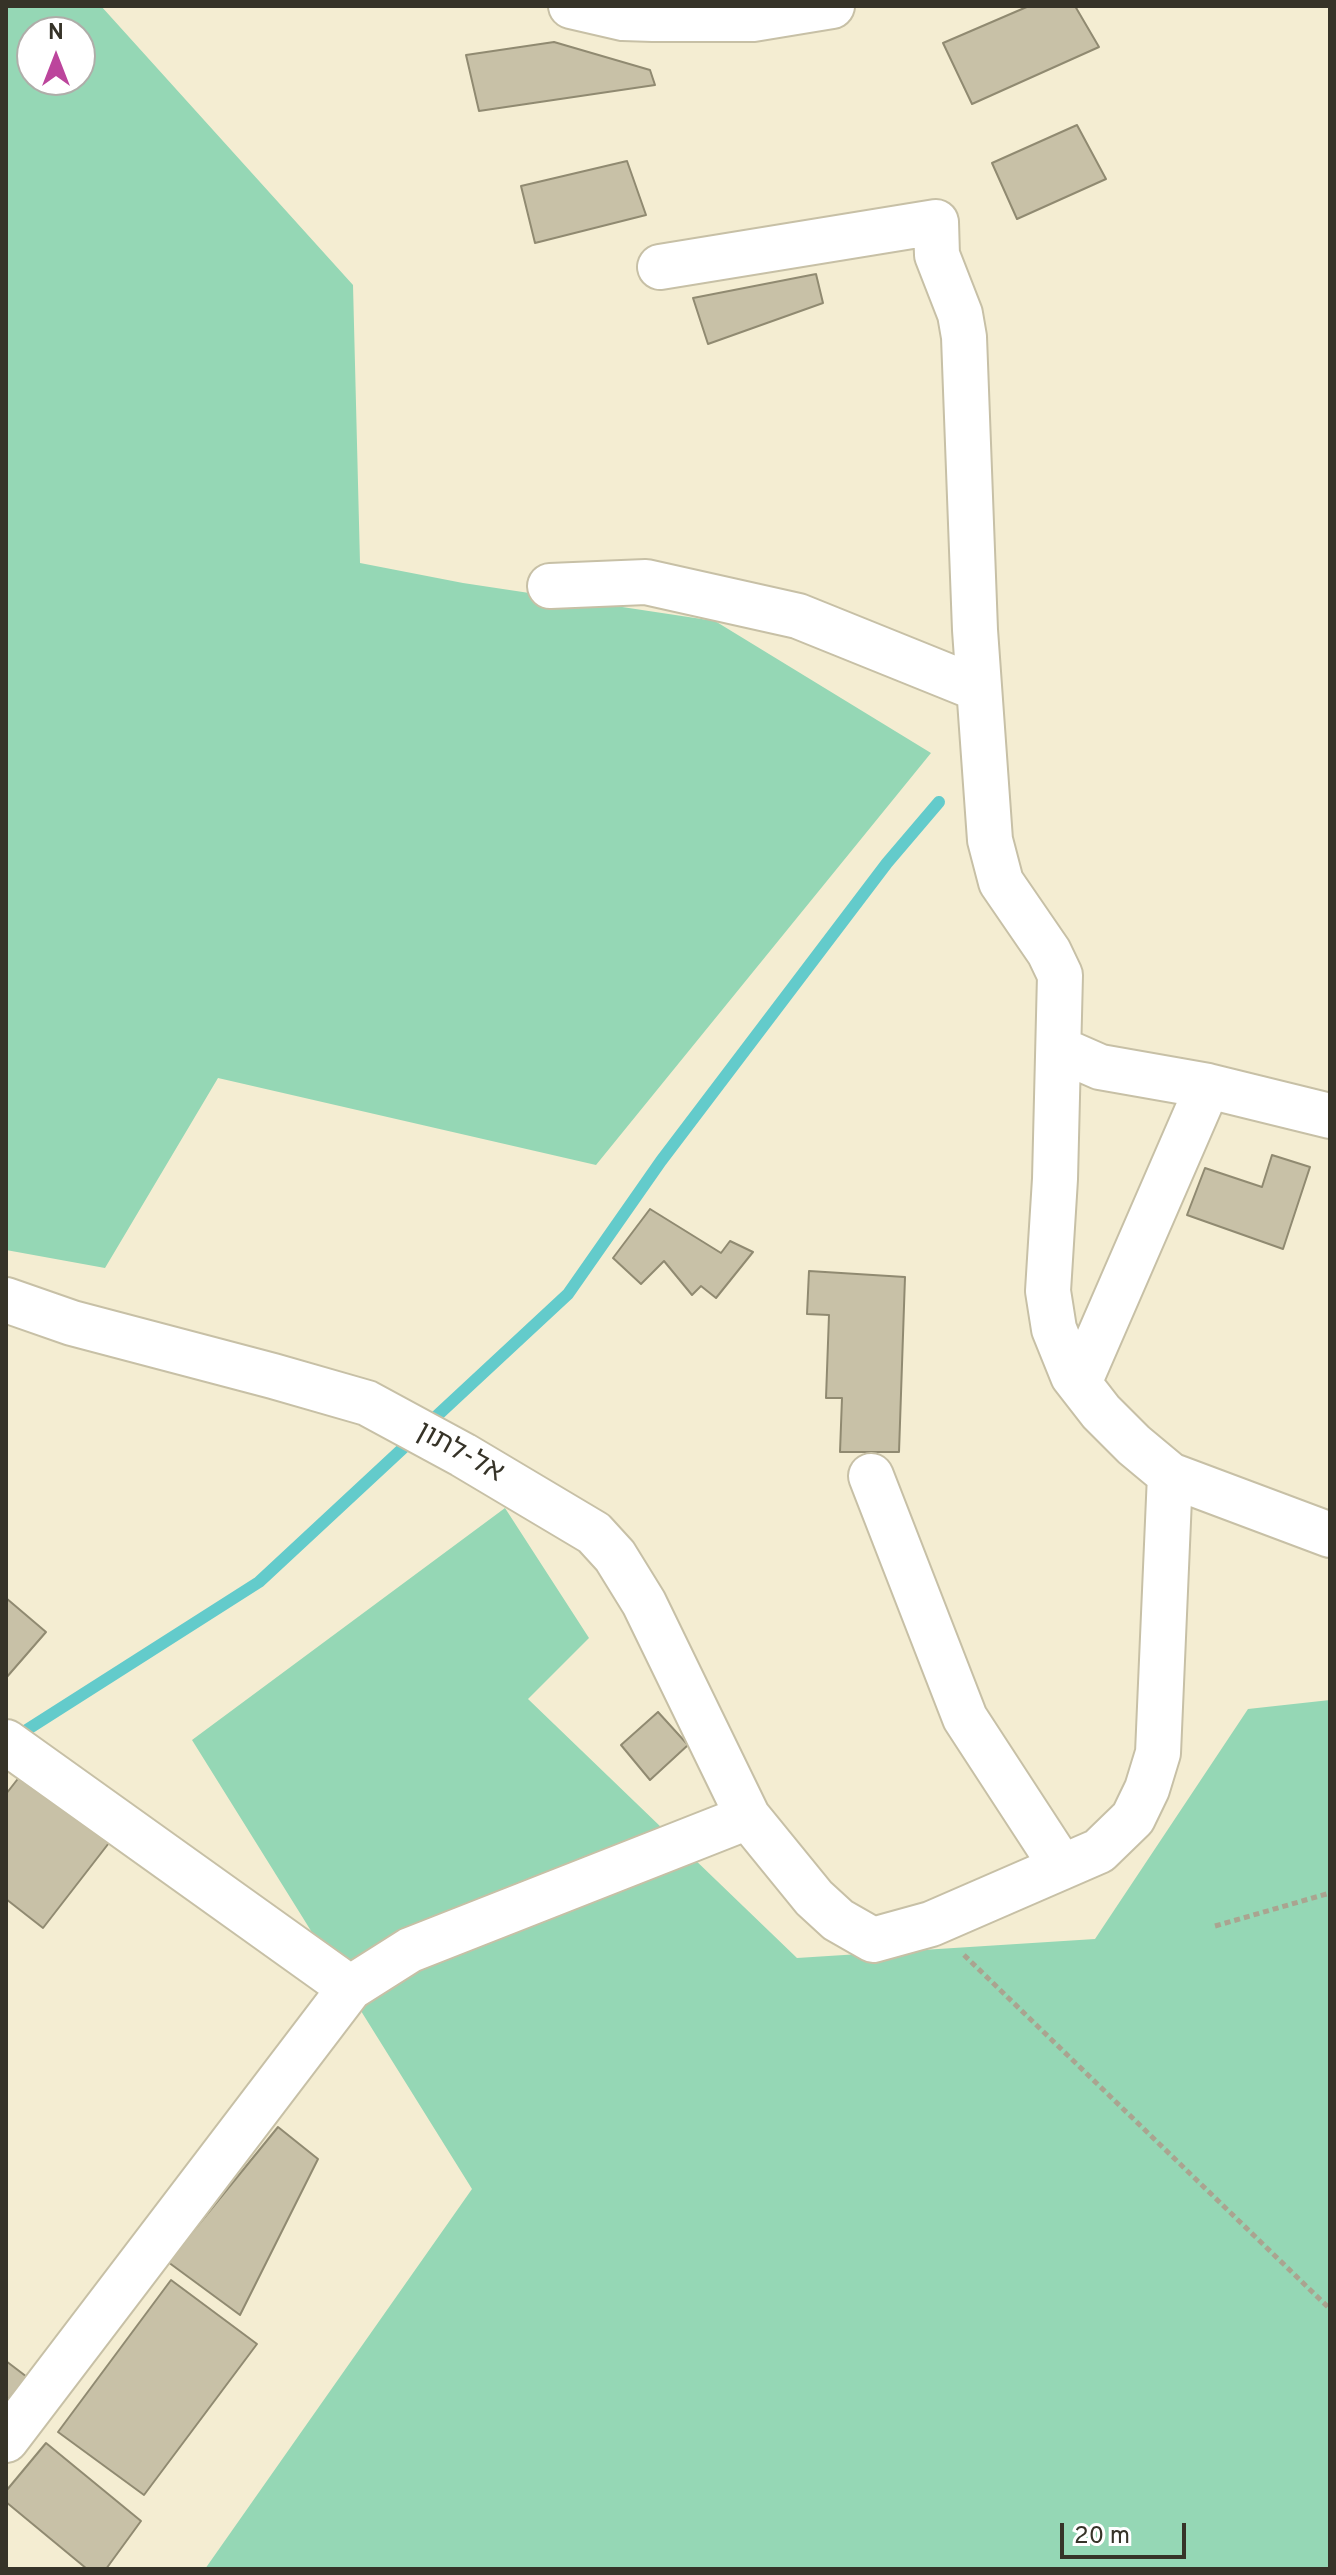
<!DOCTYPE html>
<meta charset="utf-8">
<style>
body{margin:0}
#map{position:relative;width:1336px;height:2575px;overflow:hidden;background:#f4edd2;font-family:Overpass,sans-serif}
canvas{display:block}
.frame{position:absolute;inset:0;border:8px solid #363328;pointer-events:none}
.north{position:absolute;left:16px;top:16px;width:80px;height:80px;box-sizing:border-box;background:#fff;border:2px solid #afada9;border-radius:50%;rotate:0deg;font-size:22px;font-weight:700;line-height:32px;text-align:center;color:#363328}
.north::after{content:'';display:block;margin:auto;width:28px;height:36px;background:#bc459c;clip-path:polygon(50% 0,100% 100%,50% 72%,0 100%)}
.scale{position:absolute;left:1060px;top:2523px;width:126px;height:36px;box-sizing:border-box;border:4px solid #363328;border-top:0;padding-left:10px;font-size:24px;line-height:28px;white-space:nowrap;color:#363328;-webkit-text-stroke:6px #fff;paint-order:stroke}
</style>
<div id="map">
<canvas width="1336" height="2575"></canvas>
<div class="frame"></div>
<div class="north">N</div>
<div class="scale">20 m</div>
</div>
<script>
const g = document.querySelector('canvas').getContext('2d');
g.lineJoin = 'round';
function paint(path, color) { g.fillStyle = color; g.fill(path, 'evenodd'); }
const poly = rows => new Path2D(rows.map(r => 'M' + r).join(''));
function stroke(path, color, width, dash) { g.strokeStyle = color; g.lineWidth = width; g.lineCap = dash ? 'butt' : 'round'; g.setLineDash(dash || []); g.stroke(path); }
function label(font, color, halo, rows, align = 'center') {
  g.font = font + ' Overpass,"Noto Sans Hebrew",sans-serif'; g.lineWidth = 7; g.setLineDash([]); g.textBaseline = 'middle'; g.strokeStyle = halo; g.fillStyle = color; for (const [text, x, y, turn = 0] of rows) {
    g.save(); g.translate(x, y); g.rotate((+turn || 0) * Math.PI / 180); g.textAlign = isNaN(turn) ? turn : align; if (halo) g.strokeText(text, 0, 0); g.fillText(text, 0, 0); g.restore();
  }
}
paint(poly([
 [6,6,101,6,353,285,360,563,463,583,715,621,931,753,596,1165,218,1078,105,1268,6,1250],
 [32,32,80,32,80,80,32,80],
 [505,1508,589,1638,528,1699,797,1958,1095,1939,1248,1709,1330,1700,1330,2569,205,2569,472,2189,192,1740]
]), '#95d7b5');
stroke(poly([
 [427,1425,568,1294,661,1161,887,863,939,802],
 [14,1738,259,1582,414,1438]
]), '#63cbcb', 12);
const building = poly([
 [1029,6,1075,6,1099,47,972,104,943,43,1029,6],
 [554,42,650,70,655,85,479,111,466,55,554,42],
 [1077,125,1106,179,1017,219,992,163,1077,125],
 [627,161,646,215,535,243,521,186,627,161],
 [816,274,823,303,708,344,693,298,816,274],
 [1272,1155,1310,1167,1283,1249,1187,1215,1205,1168,1262,1187,1272,1155],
 [650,1209,721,1253,730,1241,753,1252,716,1298,701,1286,692,1295,664,1261,641,1284,613,1258,650,1209],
 [809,1271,905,1277,899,1452,840,1452,842,1398,826,1398,829,1315,807,1314,809,1271],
 [6,1598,46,1632,6,1678,6,1598],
 [658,1712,688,1745,650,1780,621,1745,658,1712],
 [31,1762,119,1830,43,1928,6,1899,6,1794,31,1762],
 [278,2127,318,2159,240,2315,168,2262,278,2127],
 [171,2280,257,2344,144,2495,58,2432,171,2280],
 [6,2361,27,2377,6,2402,6,2361],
 [46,2443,141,2521,106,2569,87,2569,6,2502,6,2491,46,2443]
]);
paint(building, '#c8c1a7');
stroke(building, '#908a71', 2);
const minor = poly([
 [571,6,623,18,653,19,753,19,832,6],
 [660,267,936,222,937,255,960,314,964,337,975,630,990,840,1001,882,1049,952,1060,975,1055,1179,1048,1291,1054,1329,1073,1376,1101,1412,1134,1445,1170,1475,1330,1535],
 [550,586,646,582,798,616,979,689],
 [1059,1049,1100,1067,1208,1086,1330,1116],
 [6,1300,72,1323,273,1376,367,1403,463,1455,594,1533,615,1556,644,1603,748,1817,814,1898,838,1920,873,1940,931,1924,1099,1851,1133,1818,1147,1789,1158,1753,1170,1475],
 [1079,1383,1208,1086],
 [871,1476,965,1718,1062,1867],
 [6,1742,350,1988],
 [6,2440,350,1988,410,1950,748,1817]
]);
stroke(minor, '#c7c0a6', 48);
stroke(poly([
 [1215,1926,1330,1893],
 [964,1955,1330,2309]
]), '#aaa490', 5, [6, 4]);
stroke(minor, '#fff', 44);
label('28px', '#363328', '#fff', [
 ["אל-לתון",459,1454,29]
]);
</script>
